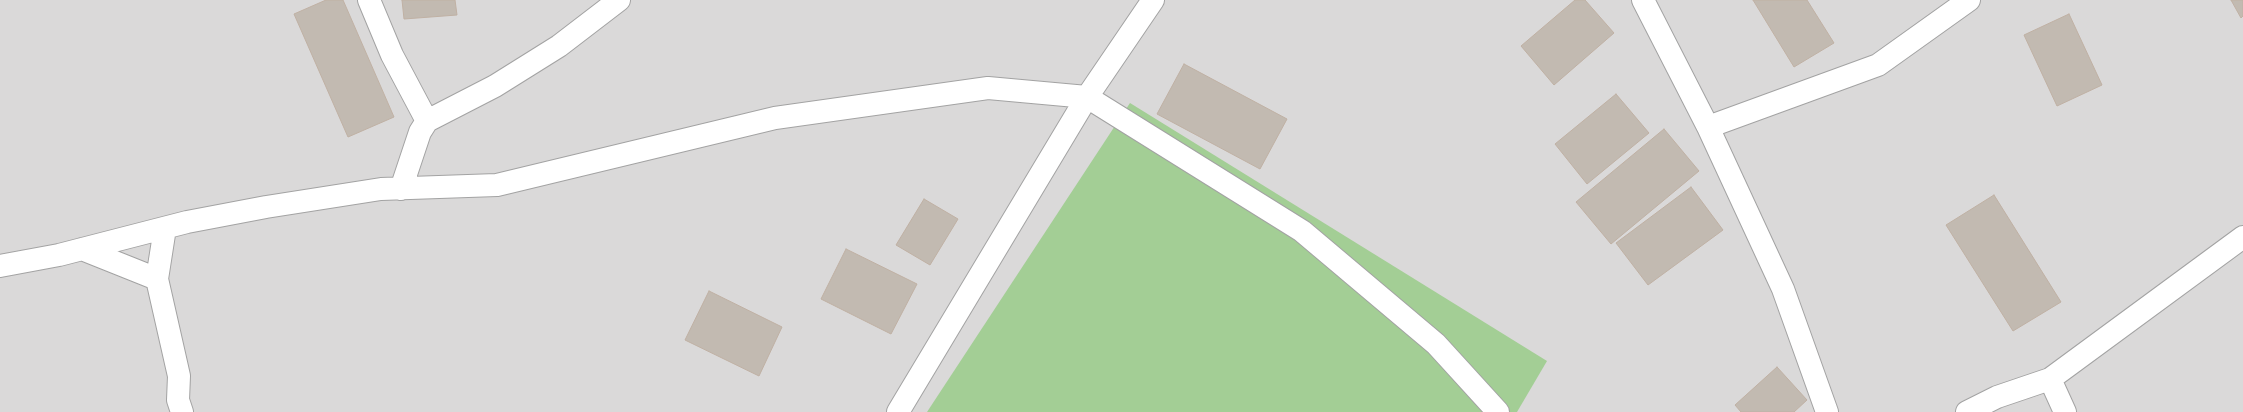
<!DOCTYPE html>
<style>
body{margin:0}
canvas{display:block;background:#eeeae1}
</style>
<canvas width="2243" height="412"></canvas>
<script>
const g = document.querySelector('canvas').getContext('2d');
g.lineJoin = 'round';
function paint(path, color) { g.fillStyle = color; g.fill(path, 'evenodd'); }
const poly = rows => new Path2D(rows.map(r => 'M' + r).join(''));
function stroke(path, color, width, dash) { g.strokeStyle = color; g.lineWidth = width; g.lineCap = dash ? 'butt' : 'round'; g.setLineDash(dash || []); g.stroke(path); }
paint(poly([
 [0,0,2243,0,2243,412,0,412]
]), '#dad9d9');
paint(poly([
 [1130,103,1547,361,1517,412,927,412]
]), '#a3ce95');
const building = poly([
 [326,0,343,0,394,117,348,137,294,14,326,0],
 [402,0,455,0,457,15,404,19,402,0],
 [1575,0,1585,0,1614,33,1554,85,1521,46,1575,0],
 [1753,0,1807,0,1834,43,1794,67,1753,0],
 [2231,0,2243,0,2243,16,2241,18,2231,0],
 [2069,14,2102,85,2057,106,2024,35,2069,14],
 [1184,64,1287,119,1260,169,1157,114,1184,64],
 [1616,94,1649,133,1587,184,1555,144,1616,94],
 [1664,129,1699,171,1611,244,1576,202,1664,129],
 [1691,187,1723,230,1648,285,1616,243,1691,187],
 [1994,195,2061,302,2013,331,1946,225,1994,195],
 [924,199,958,219,930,265,896,245,924,199],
 [846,249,917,284,891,334,821,299,846,249],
 [709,291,782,327,759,376,685,340,709,291],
 [1777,367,1807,400,1794,412,1741,412,1735,405,1777,367]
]);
paint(building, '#c2bab1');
stroke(building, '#c0b1a4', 1);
const minor = poly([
 [369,0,392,55,427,121],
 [1643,0,1708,127,1783,289,1827,412],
 [1708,127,1878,65,1969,0],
 [401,189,420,132,427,121,495,86,559,46,619,0],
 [165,228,157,279,179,376,178,400,182,412],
 [82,249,157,279],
 [0,266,59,255,187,222,266,207,381,189,497,185,775,118,988,88,1087,97,1302,231,1436,344,1498,412],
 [2050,379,2065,412],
 [898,412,1087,97,1153,0],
 [1967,412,1997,397,2050,379,2243,237]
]);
stroke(minor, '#a3a3a3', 24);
stroke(minor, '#fff', 22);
</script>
